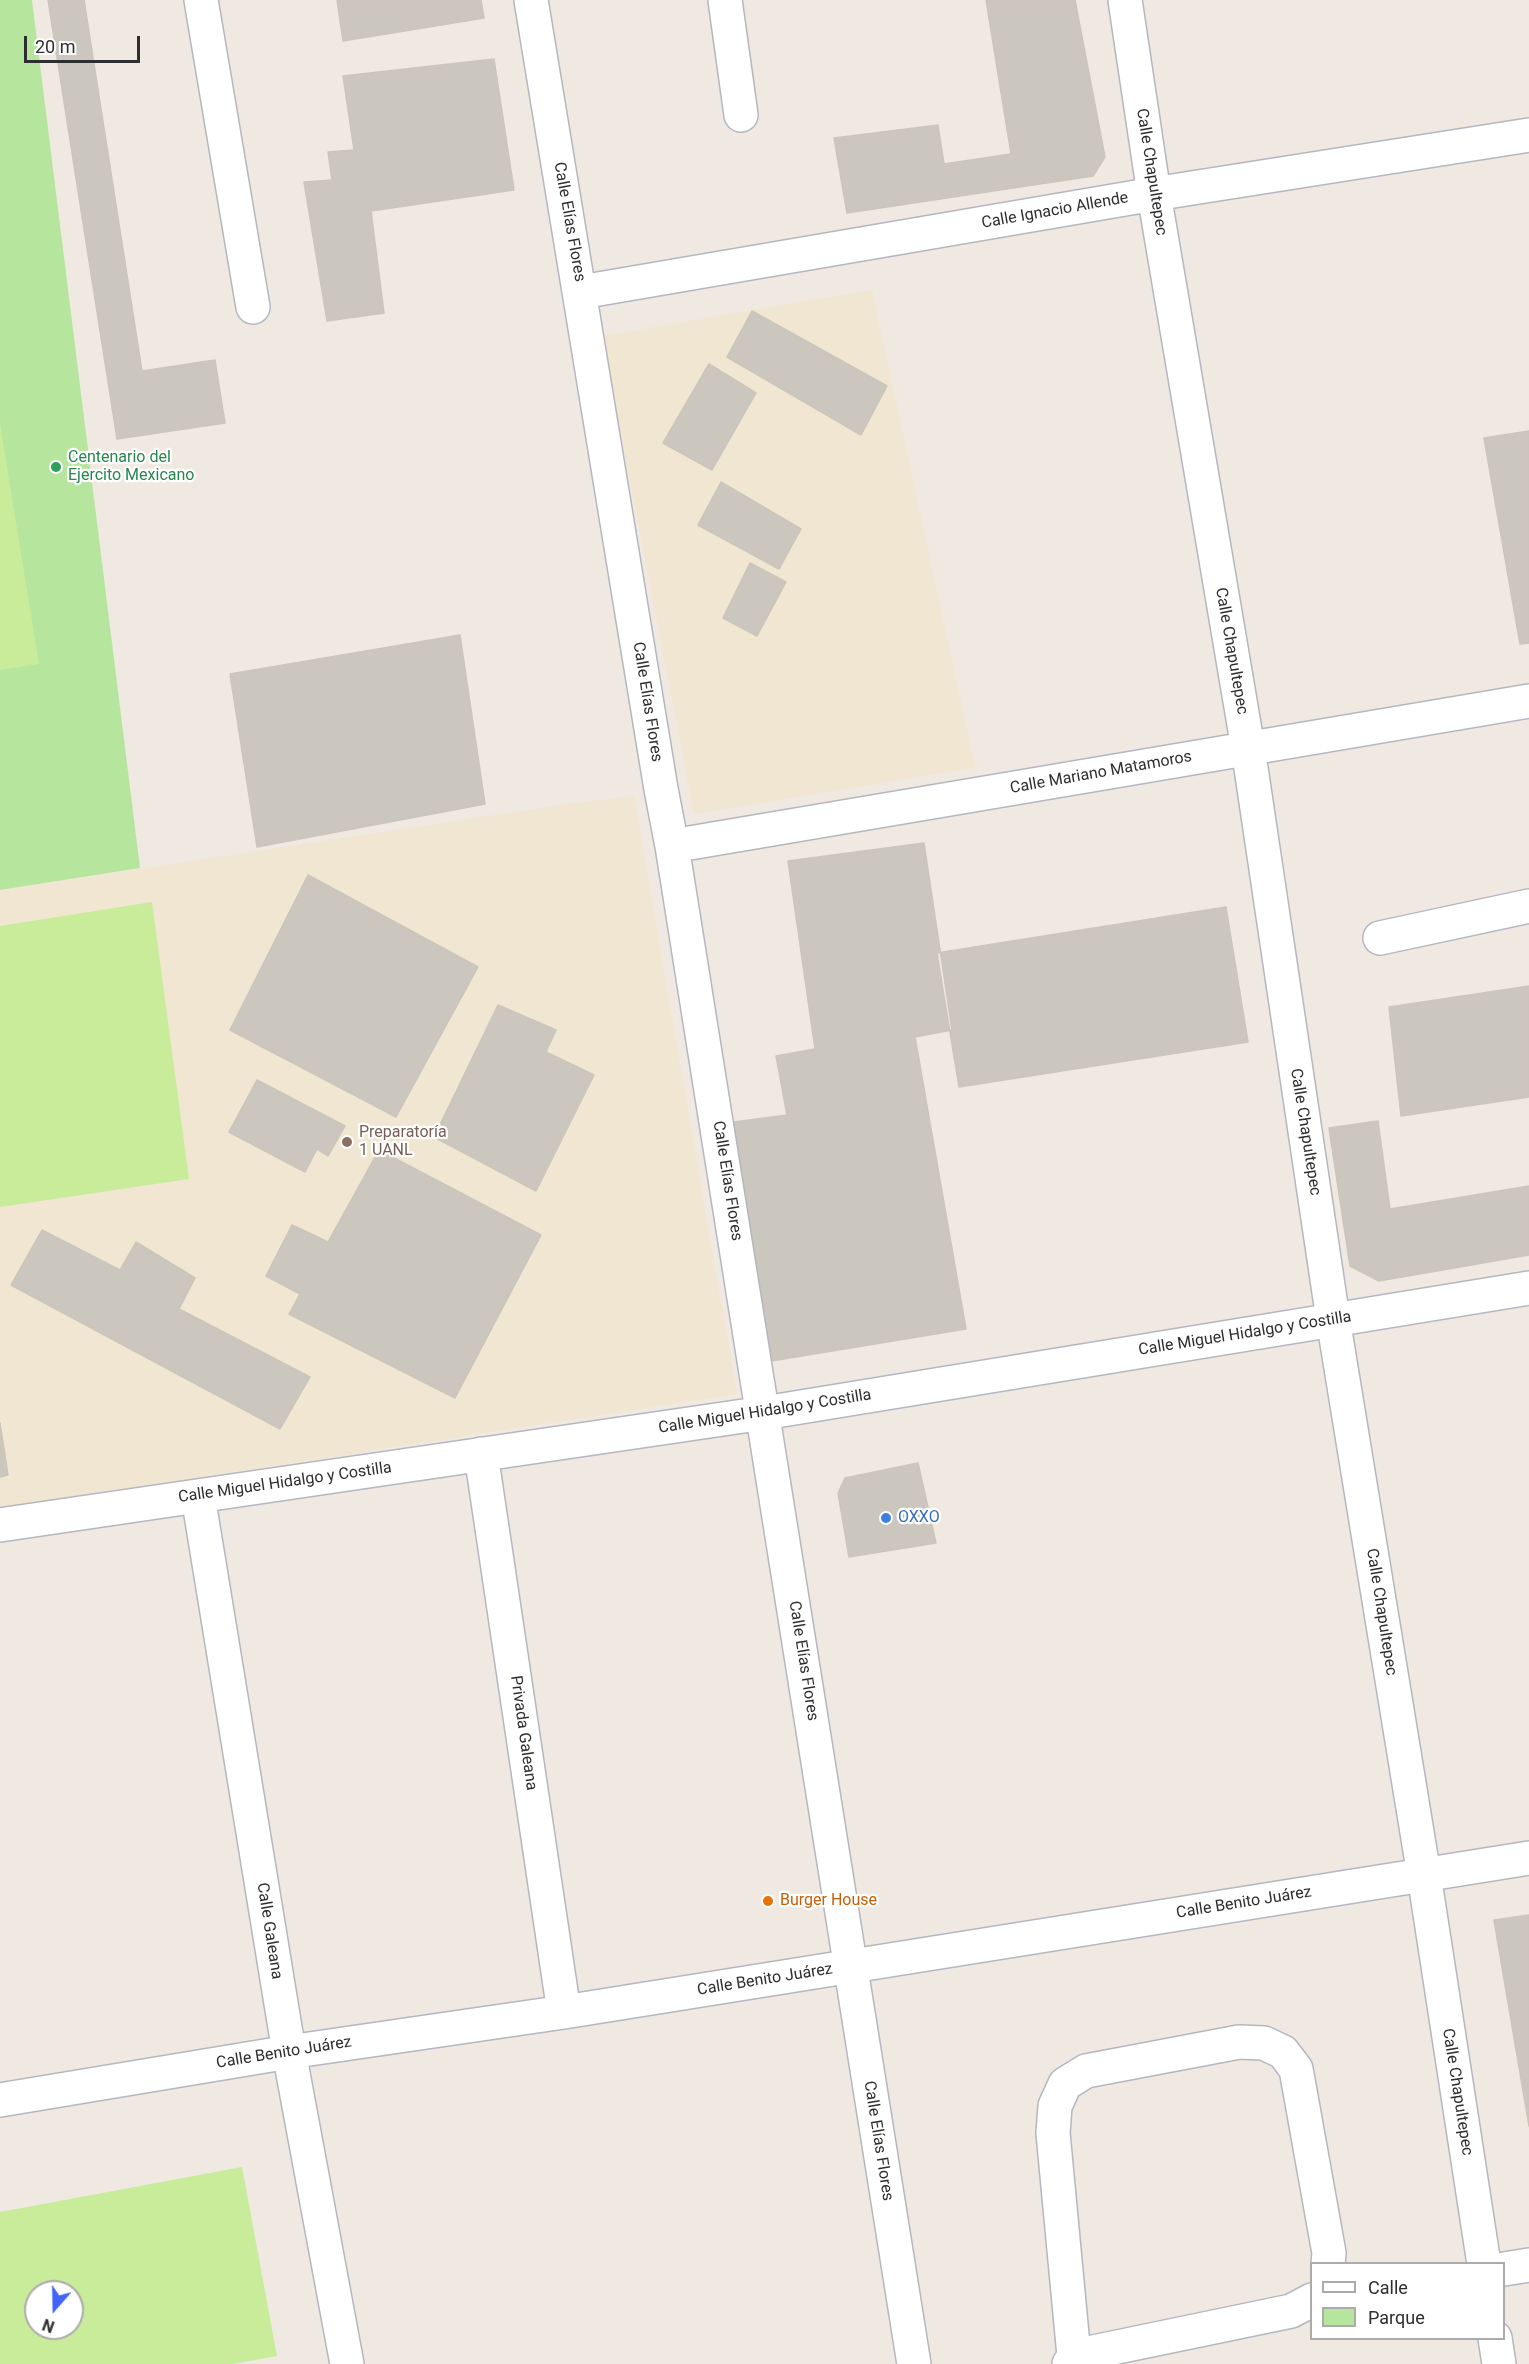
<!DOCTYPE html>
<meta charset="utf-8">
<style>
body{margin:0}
#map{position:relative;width:1529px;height:2364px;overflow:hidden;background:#efe9e1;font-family:Roboto,sans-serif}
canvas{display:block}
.legend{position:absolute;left:1310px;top:2262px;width:195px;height:78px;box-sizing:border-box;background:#fff;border:2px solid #ababab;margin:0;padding:8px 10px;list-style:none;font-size:18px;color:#2e2e2e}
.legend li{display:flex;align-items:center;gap:12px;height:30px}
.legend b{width:30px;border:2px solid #ababab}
.north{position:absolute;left:24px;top:2280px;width:60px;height:60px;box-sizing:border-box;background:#fff;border:2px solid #ababab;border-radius:50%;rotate:200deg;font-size:16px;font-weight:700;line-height:24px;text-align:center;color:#2e2e2e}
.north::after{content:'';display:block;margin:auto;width:21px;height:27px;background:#4264fb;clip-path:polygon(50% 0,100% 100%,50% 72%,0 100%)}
.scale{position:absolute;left:24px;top:36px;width:116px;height:27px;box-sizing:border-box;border:3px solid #2e2e2e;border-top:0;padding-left:8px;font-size:18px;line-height:21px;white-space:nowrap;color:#2e2e2e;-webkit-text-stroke:4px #fff;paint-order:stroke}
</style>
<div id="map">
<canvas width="1529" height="2364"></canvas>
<ul class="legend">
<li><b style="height:8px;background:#fff"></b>Calle</li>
<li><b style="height:16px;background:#b6e59e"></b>Parque</li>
</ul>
<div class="north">N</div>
<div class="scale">20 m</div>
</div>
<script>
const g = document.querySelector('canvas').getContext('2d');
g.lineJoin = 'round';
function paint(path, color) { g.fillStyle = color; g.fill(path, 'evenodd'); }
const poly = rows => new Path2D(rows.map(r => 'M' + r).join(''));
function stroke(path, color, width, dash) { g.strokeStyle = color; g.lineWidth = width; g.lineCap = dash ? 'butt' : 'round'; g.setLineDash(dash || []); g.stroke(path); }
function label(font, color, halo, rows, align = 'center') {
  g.font = font + ' Roboto,sans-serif'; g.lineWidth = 4.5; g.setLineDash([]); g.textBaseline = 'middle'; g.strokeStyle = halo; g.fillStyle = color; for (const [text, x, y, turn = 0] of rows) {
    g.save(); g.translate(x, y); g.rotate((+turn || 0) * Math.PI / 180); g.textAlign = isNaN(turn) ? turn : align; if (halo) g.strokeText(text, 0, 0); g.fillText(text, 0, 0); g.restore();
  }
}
paint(poly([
 [872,290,975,767,694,814,602,336],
 [634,796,737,1394,0,1508,0,890,574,803]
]), '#f0e6d1');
paint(poly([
 [0,0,32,0,140,868,0,890]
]), '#b6e59e');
paint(poly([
 [0,424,39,664,0,670],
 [152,902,189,1179,0,1207,0,926],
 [242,2167,277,2356,232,2364,0,2364,0,2212],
 [36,2292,72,2292,72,2328,36,2328]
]), '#c9ec9a');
const building = poly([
 [48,0,84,0,142,371,215,360,225,423,117,439,48,0],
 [337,0,481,0,484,18,343,41,337,0],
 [986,0,1075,0,1105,157,1093,176,847,213,834,138,938,125,944,164,1011,154,986,0],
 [494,59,514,190,371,211,384,313,327,321,304,182,332,180,328,152,354,150,343,76,494,59],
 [752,311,887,386,861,435,727,357,752,311],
 [709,364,756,393,712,470,663,443,709,364],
 [1529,431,1529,643,1520,644,1484,438,1529,431],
 [721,482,801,529,779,569,698,525,721,482],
 [750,563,786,582,757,636,723,618,750,563],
 [460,635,485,804,257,847,230,674,460,635],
 [924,843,952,1030,915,1037,966,1329,765,1362,734,1122,787,1115,776,1056,815,1049,788,861,924,843],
 [308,875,478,967,396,1117,230,1030,308,875],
 [1226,907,1248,1042,959,1087,937,953,1226,907],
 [1529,986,1529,1097,1401,1116,1389,1007,1529,986],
 [498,1005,556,1030,546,1052,594,1075,536,1191,434,1137,498,1005],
 [257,1080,345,1126,328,1156,317,1149,305,1172,229,1132,257,1080],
 [1378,1121,1390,1209,1529,1186,1529,1255,1379,1281,1350,1266,1329,1128,1378,1121],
 [379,1150,541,1235,455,1398,289,1314,300,1294,266,1276,292,1225,328,1242,379,1150],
 [42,1230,120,1270,136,1242,195,1278,179,1309,310,1377,280,1429,11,1285,42,1230],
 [0,1423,8,1475,0,1477,0,1423],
 [918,1463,936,1543,849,1557,838,1493,845,1478,918,1463],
 [1529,1915,1529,2126,1494,1920,1529,1915]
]);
paint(building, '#cbc7bf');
stroke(building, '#cbc5ba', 1.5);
const minor = poly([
 [201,0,253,307],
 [531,0,661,789,672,846,914,2364],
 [725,0,741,115],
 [1125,0,1154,194,1248,748,1333,1319,1424,1875,1484,2264],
 [581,292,1154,194,1529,135],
 [672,846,1529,701],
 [1380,938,1529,906],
 [481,1454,564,2012],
 [198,1496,289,2052,347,2364],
 [0,1525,764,1413,1529,1288],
 [0,2100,289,2052,564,2012,1529,1858],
 [1504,2269,1529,2265],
 [1495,2338,1499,2364],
 [1074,2356,1053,2133,1055,2106,1065,2084,1086,2071,1239,2042,1264,2043,1283,2052,1296,2069,1329,2253,1328,2264],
 [1069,2364,1074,2356,1291,2311,1312,2300]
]);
stroke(minor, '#b4b7c1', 36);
stroke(minor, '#fff', 33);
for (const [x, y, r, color] of [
 [56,467,6,"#2e9e5b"],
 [347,1142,6,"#8d6e63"],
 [886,1518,6,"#3f7fe0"],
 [768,1901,6,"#e8710a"]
]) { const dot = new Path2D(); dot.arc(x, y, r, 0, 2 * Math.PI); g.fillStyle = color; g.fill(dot); stroke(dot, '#fff', 2); }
label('16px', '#2e2e2e', '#fff', [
 ["Calle Chapultepec",1151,172,81],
 ["Calle Ignacio Allende",1055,211,-10],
 ["Calle Elías Flores",569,222,80],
 ["Calle Chapultepec",1231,651,80],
 ["Calle Elías Flores",647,702,81],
 ["Calle Mariano Matamoros",1101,773,-10],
 ["Calle Chapultepec",1305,1132,81],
 ["Calle Elías Flores",727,1181,81],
 ["Calle Miguel Hidalgo y Costilla",1245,1334,-9],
 ["Calle Miguel Hidalgo y Costilla",765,1412,-9],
 ["Calle Miguel Hidalgo y Costilla",285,1483,-8],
 ["Calle Chapultepec",1381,1612,81],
 ["Calle Elías Flores",803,1661,81],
 ["Privada Galeana",523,1733,82],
 ["Calle Benito Juárez",1244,1903,-9],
 ["Calle Galeana",269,1931,81],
 ["Calle Benito Juárez",765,1980,-9],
 ["Calle Benito Juárez",284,2053,-9],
 ["Calle Chapultepec",1457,2092,81],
 ["Calle Elías Flores",878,2141,81]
]);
label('16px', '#27864d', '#fff', [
 ["Centenario del",68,458],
 ["Ejercito Mexicano",68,476]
], 'left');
label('16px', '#785e54', '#fff', [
 ["Preparatoría",359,1133],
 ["1 UANL",359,1151]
], 'left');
label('16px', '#366cbe', '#fff', [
 ["OXXO",898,1518]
], 'left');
label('16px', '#c56008', '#fff', [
 ["Burger House",780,1901]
], 'left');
</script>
